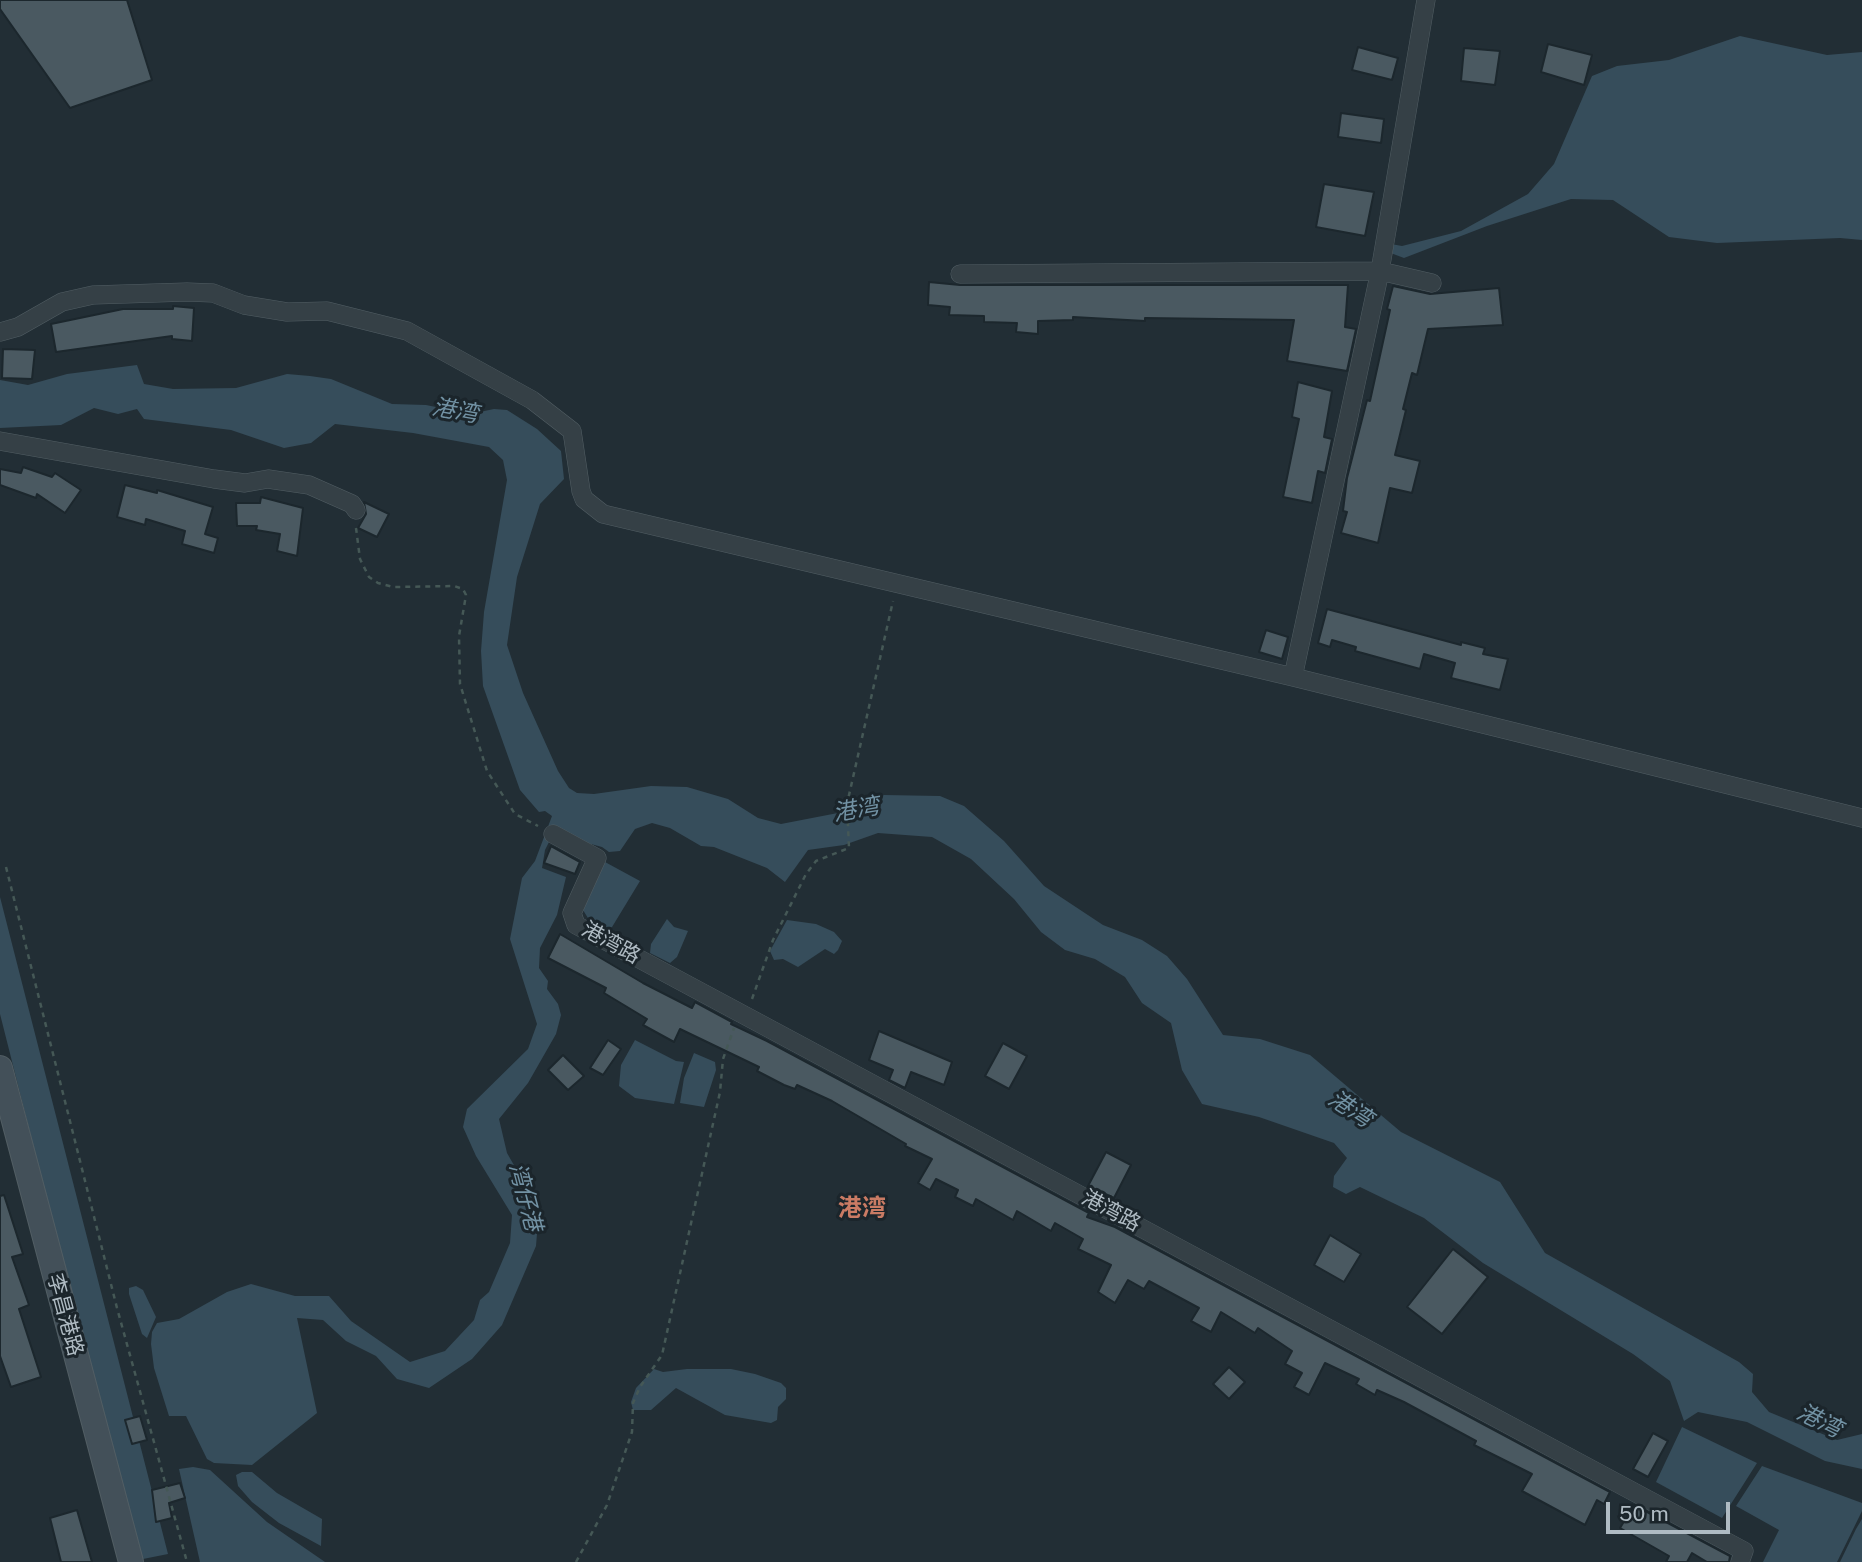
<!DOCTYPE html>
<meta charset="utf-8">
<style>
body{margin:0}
#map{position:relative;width:1862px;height:1562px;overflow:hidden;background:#222e35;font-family:"Public Sans",sans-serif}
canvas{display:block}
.scale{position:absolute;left:1606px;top:1502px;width:124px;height:32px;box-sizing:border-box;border:4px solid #afbbc3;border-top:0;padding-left:9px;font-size:21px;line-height:24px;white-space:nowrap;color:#afbbc3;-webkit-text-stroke:5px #1b252b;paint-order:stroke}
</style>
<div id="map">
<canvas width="1862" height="1562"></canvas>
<div class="scale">50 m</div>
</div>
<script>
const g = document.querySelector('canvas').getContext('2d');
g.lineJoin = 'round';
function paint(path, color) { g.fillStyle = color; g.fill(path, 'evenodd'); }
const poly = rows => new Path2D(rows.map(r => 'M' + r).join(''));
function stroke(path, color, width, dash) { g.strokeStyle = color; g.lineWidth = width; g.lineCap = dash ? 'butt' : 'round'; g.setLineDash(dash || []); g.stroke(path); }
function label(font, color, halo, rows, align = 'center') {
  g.font = font + ' "Public Sans","Noto Sans SC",sans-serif'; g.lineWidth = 6; g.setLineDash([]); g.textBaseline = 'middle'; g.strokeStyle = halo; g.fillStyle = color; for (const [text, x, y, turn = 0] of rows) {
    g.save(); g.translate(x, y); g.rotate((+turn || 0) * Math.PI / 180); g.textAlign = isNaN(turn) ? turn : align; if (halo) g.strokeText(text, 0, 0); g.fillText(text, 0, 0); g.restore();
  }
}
paint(poly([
 [1740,36,1827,55,1862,52,1862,240,1840,238,1717,243,1669,237,1613,200,1571,199,1487,226,1404,258,1388,252,1391,244,1402,246,1461,231,1528,194,1554,164,1592,76,1617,66,1669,60],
 [137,365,144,384,173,389,236,388,287,374,310,376,331,379,392,404,426,405,470,414,494,409,507,410,537,429,561,451,564,479,540,504,517,577,507,645,523,693,558,771,569,788,577,793,594,794,651,786,687,787,728,799,758,818,781,824,843,812,884,795,940,796,964,806,1004,841,1044,886,1103,925,1142,940,1167,956,1187,979,1223,1035,1260,1039,1310,1055,1401,1132,1500,1182,1545,1253,1739,1362,1753,1374,1752,1392,1769,1412,1837,1440,1862,1434,1862,1469,1825,1461,1747,1422,1698,1412,1684,1421,1670,1381,1633,1354,1483,1263,1424,1218,1360,1187,1346,1194,1333,1187,1334,1176,1347,1158,1334,1143,1259,1117,1202,1104,1182,1070,1171,1023,1142,1003,1125,977,1095,959,1065,950,1041,932,1014,899,971,859,932,837,878,833,844,845,808,850,785,882,767,868,714,847,701,846,670,828,652,823,635,829,620,851,609,852,602,847,553,834,545,850,542,868,566,877,557,915,540,948,539,968,548,981,547,989,558,1004,561,1015,556,1034,528,1083,499,1119,507,1153,539,1209,536,1246,502,1325,472,1359,429,1388,397,1379,376,1356,346,1341,323,1320,297,1318,317,1413,252,1465,214,1463,207,1459,186,1416,169,1416,154,1368,151,1344,152,1332,157,1323,179,1319,227,1292,251,1284,295,1296,329,1296,351,1321,410,1362,445,1351,474,1320,480,1300,489,1292,510,1243,512,1215,476,1156,463,1127,467,1109,528,1049,537,1024,510,939,522,878,535,861,552,816,545,811,539,812,520,790,483,686,481,651,484,612,507,480,503,460,489,447,413,433,335,424,311,443,284,448,231,430,144,419,137,409,118,414,94,408,61,425,0,428,0,380,28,385,67,374],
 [605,862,640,881,609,932,591,923,583,910,583,903],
 [0,897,168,1554,138,1560,0,1014],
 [667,919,674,927,688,931,677,957,670,963,650,953,651,944],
 [787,920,816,924,834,932,842,941,838,950,834,954,825,949,798,967,783,959,774,960,770,951],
 [635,1040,676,1061,684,1062,674,1104,635,1098,619,1086,621,1065],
 [694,1053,715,1062,716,1070,704,1107,680,1103,684,1078],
 [136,1286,143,1290,156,1317,147,1338,142,1334,129,1294,129,1288],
 [654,1369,663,1372,687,1369,731,1369,755,1374,781,1383,786,1388,786,1399,778,1407,777,1420,771,1423,725,1415,676,1388,651,1410,633,1410,631,1402,636,1388],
 [1682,1427,1757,1463,1722,1518,1656,1482],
 [1762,1466,1862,1503,1862,1511,1837,1562,1763,1562,1779,1530,1736,1506],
 [193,1467,210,1470,267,1522,325,1562,200,1562,179,1469],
 [242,1472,252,1472,277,1493,322,1519,321,1546,279,1523,252,1502,238,1486,236,1475],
 [1862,1519,1862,1562,1840,1562,1856,1529]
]), '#364d5b');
const building = poly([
 [0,0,127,0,152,80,70,108,0,9,0,0],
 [1548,44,1592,55,1584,85,1541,72,1548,44],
 [1358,47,1398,58,1392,80,1352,70,1358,47],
 [1464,48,1500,51,1495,85,1461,81,1464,48],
 [1341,113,1384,119,1381,143,1338,137,1341,113],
 [1324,184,1374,192,1365,236,1316,227,1324,184],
 [929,282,960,285,1348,285,1345,327,1356,329,1347,371,1287,361,1294,320,1145,318,1145,321,1073,317,1073,320,1038,321,1038,334,1016,332,1017,323,984,322,984,316,949,315,950,307,928,305,929,282],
 [1393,286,1430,294,1499,288,1503,325,1428,329,1417,375,1412,373,1403,409,1406,410,1395,455,1420,461,1412,493,1390,488,1378,543,1341,533,1347,512,1343,511,1347,478,1367,400,1370,401,1390,310,1387,309,1393,286],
 [173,306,194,308,192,341,172,339,172,336,56,352,51,324,123,309,173,309,173,306],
 [3,349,35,350,32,379,2,378,3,349],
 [1298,382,1332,391,1324,437,1332,439,1325,473,1318,471,1312,503,1283,497,1299,419,1292,417,1298,382],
 [23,467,52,477,55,473,81,490,65,513,37,494,36,498,0,485,0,469,21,473,23,467],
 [125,485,157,493,157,490,213,507,205,534,218,538,214,553,182,544,185,531,146,519,145,525,117,517,125,485],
 [261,497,303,508,297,556,277,551,280,534,256,530,257,526,237,526,236,503,260,503,261,497],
 [364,502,389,514,377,537,358,528,366,514,364,502],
 [1327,609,1461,645,1461,642,1485,648,1483,654,1508,659,1500,690,1451,678,1455,663,1424,654,1420,669,1355,651,1356,647,1332,640,1330,647,1318,643,1327,609],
 [1266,630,1288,637,1282,659,1259,652,1266,630],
 [551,846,580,862,575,874,544,863,551,846],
 [560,934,643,983,692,1008,695,1002,732,1022,731,1024,767,1041,1089,1213,1087,1217,1115,1227,1610,1492,1604,1504,1597,1500,1585,1525,1522,1491,1532,1474,1474,1445,1476,1441,1404,1402,1377,1390,1375,1395,1356,1384,1359,1379,1325,1363,1309,1395,1294,1387,1302,1373,1285,1364,1292,1351,1258,1328,1255,1333,1221,1312,1211,1332,1191,1321,1199,1308,1149,1281,1144,1289,1128,1280,1115,1303,1098,1292,1111,1265,1078,1249,1083,1239,1055,1223,1051,1231,1017,1211,1013,1220,976,1199,973,1206,955,1197,958,1190,936,1179,930,1190,918,1183,932,1159,905,1146,906,1144,832,1101,797,1085,795,1089,784,1085,757,1071,759,1067,680,1029,674,1042,643,1025,647,1019,604,993,606,988,548,958,560,934],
 [879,1031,952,1062,944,1085,911,1072,905,1088,889,1080,893,1070,869,1060,879,1031],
 [608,1040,621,1049,603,1075,590,1068,608,1040],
 [1003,1043,1027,1056,1009,1089,985,1076,1003,1043],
 [563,1055,584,1076,568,1090,548,1070,563,1055],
 [1106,1152,1131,1165,1114,1198,1088,1186,1106,1152],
 [4,1195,23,1254,12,1257,29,1305,19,1309,41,1377,11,1387,0,1356,0,1196,4,1195],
 [1330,1235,1361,1254,1344,1282,1314,1265,1330,1235],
 [1453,1249,1488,1277,1442,1334,1407,1307,1453,1249],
 [1229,1367,1245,1382,1229,1399,1213,1384,1229,1367],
 [140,1416,147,1440,132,1444,125,1420,140,1416],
 [1653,1433,1668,1441,1648,1477,1633,1469,1653,1433],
 [180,1483,185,1498,169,1503,172,1518,156,1522,152,1490,180,1483],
 [1634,1505,1730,1556,1729,1562,1707,1562,1692,1553,1687,1562,1666,1562,1669,1556,1620,1528,1634,1505],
 [77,1510,92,1562,61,1562,50,1518,77,1510]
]);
paint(building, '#4a5961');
stroke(building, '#1c272d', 2);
const street = poly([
 [960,274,1380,271,1432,283],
 [0,332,18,327,62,302,93,295,187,292,213,293,244,305,287,312,327,311,407,331,532,400,572,431,581,491,584,499,603,514,1293,677,1862,818],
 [0,441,214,479,245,483,268,479,309,485,352,504,356,510],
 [1293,677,1380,271,1426,0],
 [553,834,597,858,572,913,576,925,1744,1551,1740,1562]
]);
const secondary = poly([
 [0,1068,131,1562]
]);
stroke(street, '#525e64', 19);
stroke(secondary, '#525e64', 26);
stroke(poly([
 [356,528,360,559,369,577,378,583,393,587,454,586,463,589,466,595,459,636,460,684,487,771,515,814,538,826],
 [6,867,117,1308,187,1562],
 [752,999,773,940,806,874,816,861,849,848,847,804,893,601],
 [576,1562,607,1505,632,1432,633,1403,640,1387,662,1355,720,1092,723,1059,734,1028]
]), '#455856', 2.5, [5, 5]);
stroke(street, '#354046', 18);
stroke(secondary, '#435059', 24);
label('21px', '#afbbc3', '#1b252b', [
 ["港湾路",611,943,29],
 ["港湾路",1111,1211,28],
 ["李昌港路",65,1315,75]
]);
label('italic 23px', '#7292a4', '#1b252b', [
 ["港湾",455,411,10],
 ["港湾",856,810,-10],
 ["港湾",1350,1109,33],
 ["湾仔港",525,1197,75],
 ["港湾",1819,1421,26]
]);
label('bold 24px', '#ca7b64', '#1b252b', [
 ["港湾",862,1209]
]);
</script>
